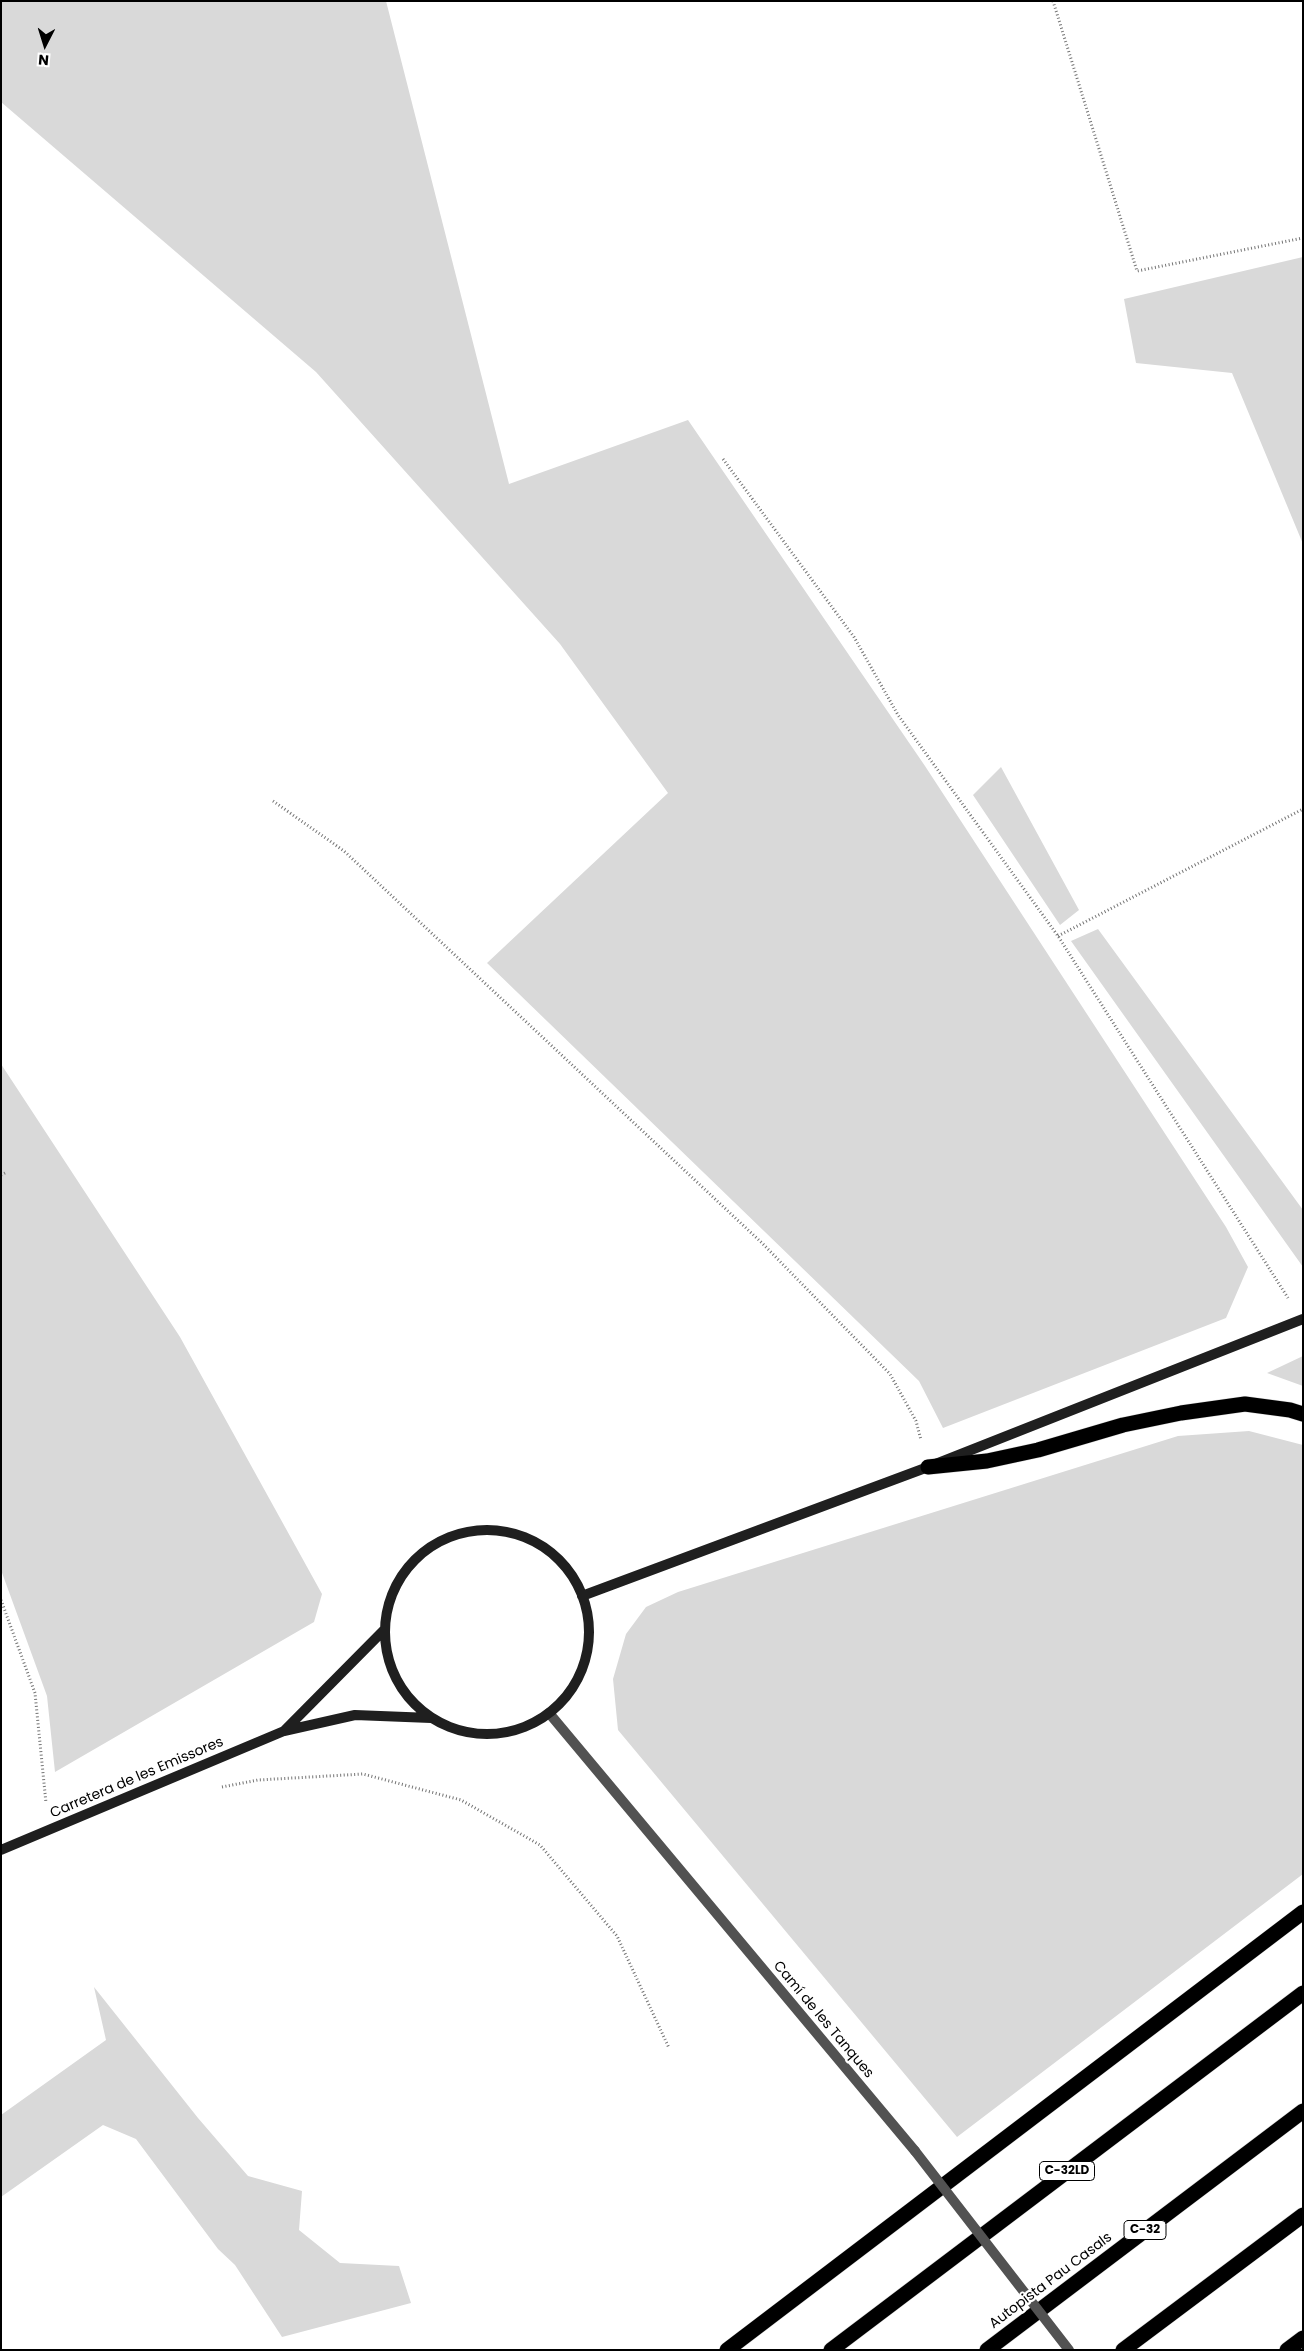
<!DOCTYPE html>
<meta charset="utf-8">
<style>
body{margin:0}
#map{position:relative;width:1304px;height:2351px;overflow:hidden;background:#fff;font-family:Poppins,sans-serif}
canvas{display:block}
.frame{position:absolute;inset:0;border:2px solid #000;pointer-events:none}
.north{position:absolute;left:20px;top:20px;width:50px;height:50px;-webkit-text-stroke:4px #fff;paint-order:stroke;rotate:185deg;font-size:14px;font-weight:700;line-height:20px;text-align:center;color:#000}
.north::after{content:'';display:block;margin:auto;width:18px;height:22px;background:#000;clip-path:polygon(50% 0,100% 100%,50% 72%,0 100%)}
</style>
<div id="map">
<canvas width="1304" height="2351"></canvas>
<div class="frame"></div>
<div class="north">N</div>
</div>
<script>
const g = document.querySelector('canvas').getContext('2d');
g.lineJoin = 'round';
function paint(path, color) { g.fillStyle = color; g.fill(path, 'evenodd'); }
const poly = rows => new Path2D(rows.map(r => 'M' + r).join(''));
function stroke(path, color, width, dash) { g.strokeStyle = color; g.lineWidth = width; g.lineCap = dash ? 'butt' : 'round'; g.setLineDash(dash || []); g.stroke(path); }
function label(font, color, halo, rows, align = 'center') {
  g.font = font + ' Poppins,sans-serif'; g.lineWidth = 4.5; g.setLineDash([]); g.textBaseline = 'middle'; g.strokeStyle = halo; g.fillStyle = color; for (const [text, x, y, turn = 0] of rows) {
    g.save(); g.translate(x, y); g.rotate((+turn || 0) * Math.PI / 180); g.textAlign = isNaN(turn) ? turn : align; if (halo) g.strokeText(text, 0, 0); g.fillText(text, 0, 0); g.restore();
  }
}
paint(poly([
 [1,1,386,1,509,484,688,420,925,766,1226,1227,1248,1267,1226,1318,943,1428,919,1381,487,963,668,793,560,644,316,372,1,102],
 [1303,257,1303,544,1232,373,1136,363,1124,299],
 [1001,767,1079,910,1060,925,973,795],
 [1098,929,1303,1210,1303,1267,1071,941],
 [1,1064,180,1337,322,1594,314,1622,55,1772,47,1696,1,1570],
 [1303,1356,1303,1386,1267,1373],
 [1249,1431,1303,1445,1303,1874,957,2137,618,1730,613,1679,626,1634,646,1607,678,1592,1178,1436],
 [94,1987,198,2118,248,2176,302,2191,299,2230,340,2263,399,2266,411,2303,282,2337,235,2265,218,2249,136,2139,103,2125,1,2197,1,2115,106,2040]
]), '#d9d9d9');
const highway = poly([
 [928,1467,987,1461,1038,1450,1123,1425,1181,1413,1245,1404,1290,1410,1303,1414],
 [727,2350,1303,1912],
 [831,2350,1303,1993],
 [987,2350,1303,2111],
 [1123,2350,1303,2215],
 [1287,2350,1303,2338]
]);
stroke(highway, '#dbdbdb', 16);
stroke(poly([
 [1053,1,1137,271,1303,238],
 [723,459,854,637,898,715,1058,936,1288,1298],
 [273,801,344,851,762,1243,890,1374,916,1421,921,1440],
 [1058,936,1303,809],
 [1,1175,7,1172],
 [1,1600,35,1693,46,1803],
 [222,1787,258,1780,363,1774,461,1800,540,1845,617,1936,669,2048]
]), '#747474', 3, [1, 2.5]);
stroke(poly([
 [549,1713,915,2151]
]), '#525252', 10);
stroke(poly([
 '385 1632a102 102 0 1 1 204 0a102 102 0 1 1-204 0Z',
 [582,1596,928,1467,1303,1319],
 [284,1731,385,1629],
 [1,1850,284,1731,355,1715,431,1718]
]), '#1f1f1f', 10);
stroke(highway, '#000', 15);
stroke(poly([
 [915,2151,1069,2350]
]), '#525252', 10);
for (const [x, y, w] of [
 [1067,2171,55],
 [1145,2230,42]
]) { const box = new Path2D(); box.roundRect(x - w / 2, y - 9.5, w, 19, 4); g.fillStyle = '#fff'; g.fill(box); stroke(box, '#000', 1); }
label('bold 12px', '#000', null, [
 ["C-32LD",1067,2171],
 ["C-32",1145,2230]
]);
label('14px', '#000', '#fff', [
 ["Carretera de les Emissores",137,1778,-23],
 ["Camí de les Tanques",823,2020,50],
 ["Autopista Pau Casals",1051,2281,-37]
]);
</script>
